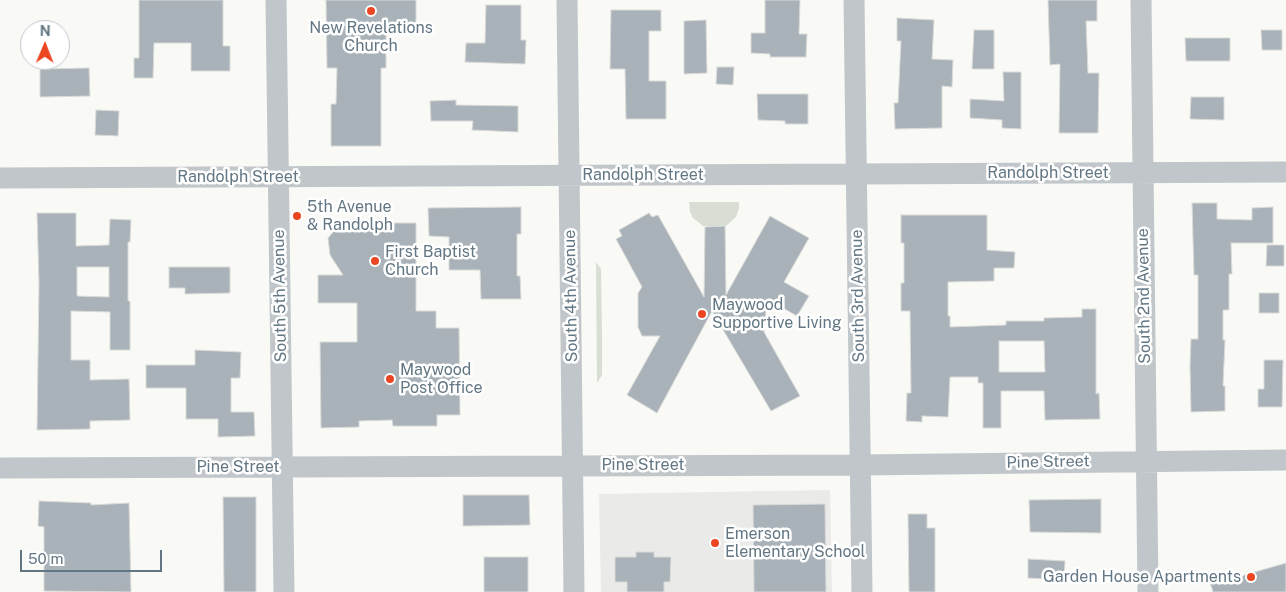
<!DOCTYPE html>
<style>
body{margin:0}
#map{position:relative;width:1286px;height:592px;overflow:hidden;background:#f9f9f6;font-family:"Public Sans",sans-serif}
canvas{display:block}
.north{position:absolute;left:20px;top:20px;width:50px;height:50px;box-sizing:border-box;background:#fff;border:1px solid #c0c8cd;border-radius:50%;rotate:1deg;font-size:14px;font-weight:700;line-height:20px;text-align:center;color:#627683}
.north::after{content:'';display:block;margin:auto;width:18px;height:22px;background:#ec4522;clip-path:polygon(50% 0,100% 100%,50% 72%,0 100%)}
.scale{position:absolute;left:20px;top:550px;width:142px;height:22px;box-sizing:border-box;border:2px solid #627683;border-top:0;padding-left:6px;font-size:15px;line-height:18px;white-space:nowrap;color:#627683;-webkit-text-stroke:4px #fff;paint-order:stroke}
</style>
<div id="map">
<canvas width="1286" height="592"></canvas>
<div class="north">N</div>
<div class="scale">50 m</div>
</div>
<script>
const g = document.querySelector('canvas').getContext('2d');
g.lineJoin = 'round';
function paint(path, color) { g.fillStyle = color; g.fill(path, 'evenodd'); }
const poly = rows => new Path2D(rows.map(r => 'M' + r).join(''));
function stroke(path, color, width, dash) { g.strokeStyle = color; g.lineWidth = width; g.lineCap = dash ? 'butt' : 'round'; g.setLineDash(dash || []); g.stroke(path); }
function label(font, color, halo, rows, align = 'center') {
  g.font = font + ' "Public Sans",sans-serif'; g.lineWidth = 5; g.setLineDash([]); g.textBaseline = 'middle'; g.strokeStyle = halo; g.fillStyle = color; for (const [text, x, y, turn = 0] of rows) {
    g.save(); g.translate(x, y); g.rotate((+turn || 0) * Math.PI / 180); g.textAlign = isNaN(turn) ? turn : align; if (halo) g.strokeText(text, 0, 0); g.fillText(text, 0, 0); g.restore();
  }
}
paint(poly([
 [830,490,832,592,601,592,599,494]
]), '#eaeae9');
paint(poly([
 [689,202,739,202,739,208,736,217,726,226,703,226,693,218,690,212],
 [596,262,601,269,602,332,602,375,597,383]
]), '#d9ded5');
const building = poly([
 [139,0,223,0,223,46,230,46,230,71,191,71,191,43,154,43,153,78,134,78,134,58,139,58,139,0],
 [326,0,416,0,416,29,386,29,386,68,381,68,381,146,331,146,331,104,336,104,337,68,327,68,326,0],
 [765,0,800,0,799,34,807,34,806,57,770,57,770,54,751,53,751,33,765,33,765,0],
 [1048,0,1097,0,1097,21,1086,21,1088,73,1099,73,1098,133,1059,133,1060,64,1050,65,1048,0],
 [486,5,521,5,521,40,526,40,525,64,465,62,466,43,485,43,486,5],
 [611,10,661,10,661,31,649,31,649,81,666,81,666,119,626,119,625,69,610,69,611,10],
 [897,18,934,20,932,59,953,60,952,87,942,86,942,128,895,129,894,103,898,103,901,41,897,41,897,18],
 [706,20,707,73,684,74,684,21,706,20],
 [974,30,994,30,994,69,972,69,974,30],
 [1261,30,1282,30,1282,50,1262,50,1261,30],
 [1185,38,1230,38,1230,61,1186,61,1185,38],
 [717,67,734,67,733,85,716,84,717,67],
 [89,68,90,96,40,97,40,69,89,68],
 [1003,72,1021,72,1021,129,1002,128,1002,120,970,118,970,99,1004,101,1003,72],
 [757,94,808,94,808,124,785,124,785,121,758,120,757,94],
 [1191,97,1224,97,1224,120,1190,119,1191,97],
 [456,100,456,105,518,106,518,132,472,130,473,121,431,121,430,101,456,100],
 [96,110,119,111,118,136,95,135,96,110],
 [1192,203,1217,203,1217,219,1252,220,1252,208,1273,207,1273,243,1231,243,1232,274,1229,274,1229,310,1223,310,1223,340,1225,340,1223,386,1225,386,1225,411,1191,412,1190,365,1191,339,1198,339,1198,275,1194,275,1192,203],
 [521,207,521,234,517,234,517,276,520,276,521,299,481,299,480,270,449,270,449,237,429,236,428,208,521,207],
 [37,213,76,213,76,246,109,245,110,219,131,220,130,242,128,242,128,301,130,301,130,350,110,350,110,312,71,311,71,360,90,360,90,380,129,379,130,420,90,421,90,429,37,430,39,283,37,213],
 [77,267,109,267,109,297,77,296,77,267],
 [649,213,652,217,658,215,704,297,705,227,725,226,726,295,770,216,809,238,784,282,809,296,797,316,767,299,764,332,800,396,771,411,712,311,657,413,627,395,660,336,642,336,638,327,638,293,642,287,616,239,622,236,619,230,649,213],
 [901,215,987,215,987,250,1015,252,1014,268,994,268,994,281,948,282,948,316,950,316,950,327,1006,325,1006,321,1044,321,1044,318,1082,317,1082,309,1096,309,1096,394,1099,393,1100,419,1045,420,1044,391,1001,391,1001,428,983,428,983,383,978,383,978,377,950,377,948,417,922,416,922,422,906,421,907,393,911,393,910,311,901,311,901,283,904,283,904,243,901,243,901,215],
 [999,341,1044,341,1045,372,999,372,999,341],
 [361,217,361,223,416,223,416,311,436,311,436,328,459,328,460,415,437,415,437,426,393,426,392,420,359,421,359,427,321,428,320,342,357,342,357,303,318,303,318,275,343,275,330,255,328,238,339,225,361,217],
 [1267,245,1284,245,1284,266,1266,266,1267,245],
 [169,267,230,267,230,293,185,294,185,288,169,288,169,267],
 [1259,293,1279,293,1279,313,1259,313,1259,293],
 [195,350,241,352,240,378,231,378,231,412,254,412,255,436,218,437,218,419,186,419,186,388,146,388,146,365,195,365,195,350],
 [1264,360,1283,360,1282,407,1258,407,1258,389,1264,389,1264,360],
 [463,495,529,495,530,525,463,526,463,495],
 [223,497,256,497,256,592,224,592,223,497],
 [1101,499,1101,533,1030,532,1029,500,1101,499],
 [39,501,91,503,91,505,129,503,131,592,44,591,44,527,38,526,39,501],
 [825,504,826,592,754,592,753,505,825,504],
 [908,514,927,514,927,528,935,528,935,592,909,592,908,514],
 [636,552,654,552,654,557,671,557,670,582,664,582,664,592,627,592,627,582,615,582,615,557,636,557,636,552],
 [484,557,528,557,528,592,484,592,484,557],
 [1028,559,1065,561,1064,580,1028,578,1028,559],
 [1286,563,1286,592,1213,592,1209,579,1240,571,1241,576,1286,563]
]);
paint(building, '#a8b2b8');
stroke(building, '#dadad8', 1);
stroke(poly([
 [276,0,284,592],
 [567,0,574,592],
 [854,0,862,592],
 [1141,0,1148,592],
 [0,178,1286,172],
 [0,468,860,465,1286,460]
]), '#c1c6ca', 21);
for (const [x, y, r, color] of [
 [371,11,5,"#ec4522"],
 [297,216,5,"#ec4522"],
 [375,261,5,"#ec4522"],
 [702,314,5,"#ec4522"],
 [390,379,5,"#ec4522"],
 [715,543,5,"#ec4522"],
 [1251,577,5,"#ec4522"]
]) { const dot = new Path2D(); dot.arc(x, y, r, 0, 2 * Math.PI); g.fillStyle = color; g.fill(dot); stroke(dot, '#fff', 2); }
label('16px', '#627683', '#fff', [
 ["New Revelations",371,28,"center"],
 ["Church",371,46,"center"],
 ["5th Avenue",307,207],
 ["& Randolph",307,225],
 ["First Baptist",385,252],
 ["Church",385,270],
 ["Maywood",712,305],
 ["Supportive Living",712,323],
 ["Maywood",400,370],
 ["Post Office",400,388],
 ["Emerson",725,534],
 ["Elementary School",725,552],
 ["Garden House Apartments",1241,577,"right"]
], 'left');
label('16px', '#627683', '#fff', [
 ["Randolph Street",1048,173],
 ["Randolph Street",643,175],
 ["Randolph Street",238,177],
 ["South 5th Avenue",280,296,-91],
 ["South 4th Avenue",571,296,-91],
 ["South 3rd Avenue",858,296,-91],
 ["South 2nd Avenue",1144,296,-91],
 ["Pine Street",1048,462,-1],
 ["Pine Street",643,465],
 ["Pine Street",238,467]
]);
</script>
